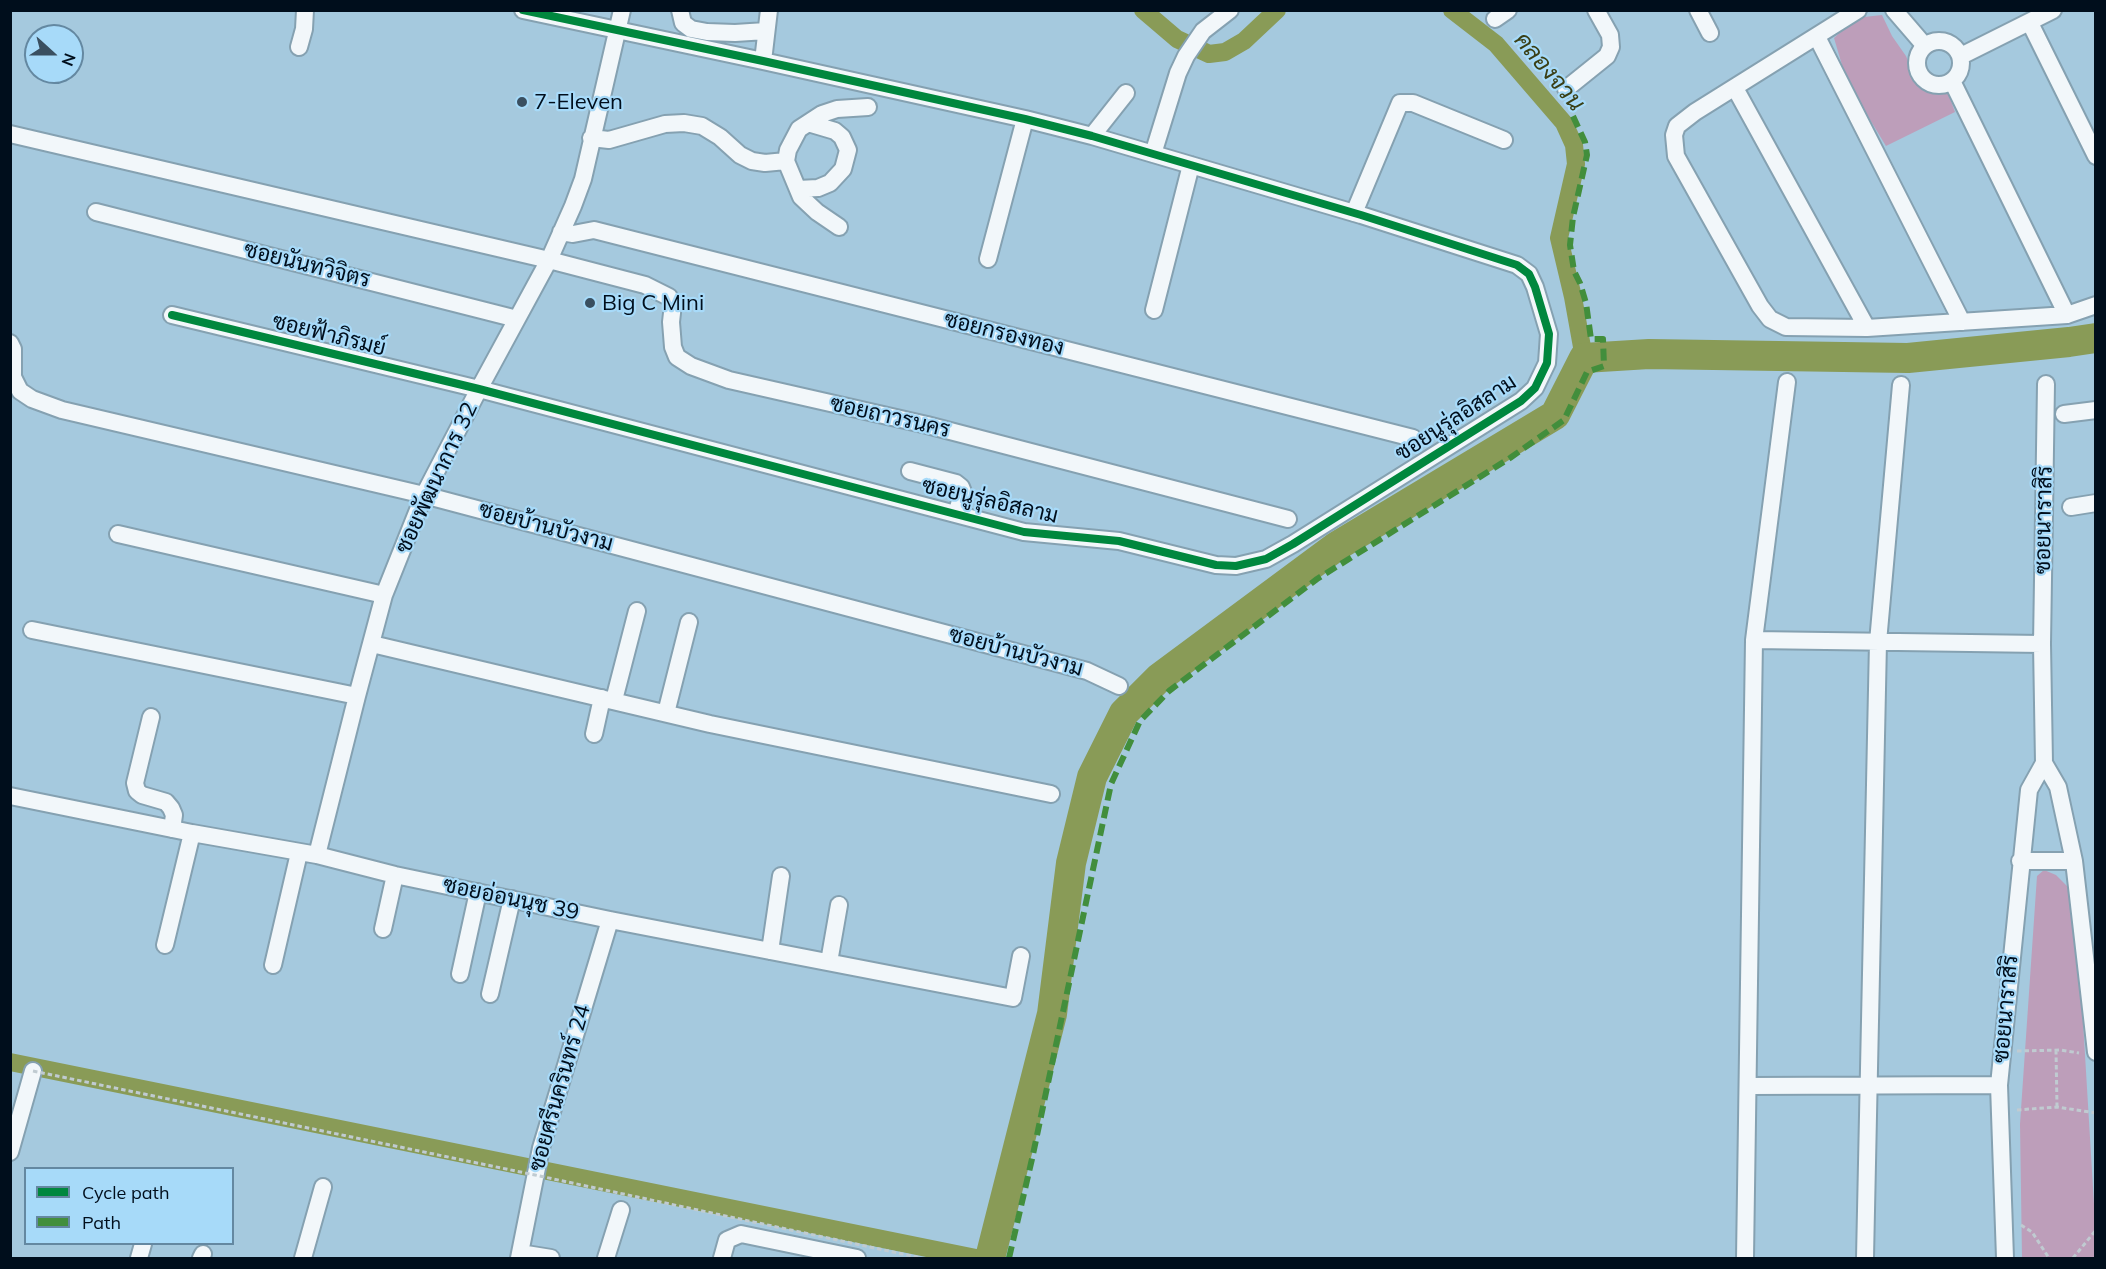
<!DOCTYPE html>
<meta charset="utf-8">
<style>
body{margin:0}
#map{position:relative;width:2106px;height:1269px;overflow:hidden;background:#a5c9de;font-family:Mulish,sans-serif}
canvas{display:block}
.frame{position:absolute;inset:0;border:12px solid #000e1c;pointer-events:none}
.legend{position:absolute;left:24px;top:1167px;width:210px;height:78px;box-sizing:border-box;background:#a7daf9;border:2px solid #6488a1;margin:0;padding:8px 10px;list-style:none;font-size:18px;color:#000e1c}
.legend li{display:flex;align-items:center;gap:12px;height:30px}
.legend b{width:30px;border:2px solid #6488a1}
.north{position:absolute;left:24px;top:24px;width:60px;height:60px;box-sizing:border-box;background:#a7daf9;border:2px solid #6488a1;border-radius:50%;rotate:111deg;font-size:16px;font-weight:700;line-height:24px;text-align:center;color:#000e1c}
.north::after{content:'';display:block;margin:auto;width:21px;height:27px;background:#3a4f60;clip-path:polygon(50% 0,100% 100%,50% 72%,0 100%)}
</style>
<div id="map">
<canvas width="2106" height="1269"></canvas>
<div class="frame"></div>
<ul class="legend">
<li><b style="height:8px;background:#00873e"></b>Cycle path</li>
<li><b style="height:8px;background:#428e3c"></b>Path</li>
</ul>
<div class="north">N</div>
</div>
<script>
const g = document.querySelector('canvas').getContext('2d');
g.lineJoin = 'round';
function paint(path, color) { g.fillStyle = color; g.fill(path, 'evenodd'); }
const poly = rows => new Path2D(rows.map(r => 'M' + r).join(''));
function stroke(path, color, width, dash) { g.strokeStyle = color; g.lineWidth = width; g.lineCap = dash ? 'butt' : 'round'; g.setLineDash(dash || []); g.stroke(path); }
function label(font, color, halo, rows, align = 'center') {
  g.font = font + ' Mulish,Sarabun,sans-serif'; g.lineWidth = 4.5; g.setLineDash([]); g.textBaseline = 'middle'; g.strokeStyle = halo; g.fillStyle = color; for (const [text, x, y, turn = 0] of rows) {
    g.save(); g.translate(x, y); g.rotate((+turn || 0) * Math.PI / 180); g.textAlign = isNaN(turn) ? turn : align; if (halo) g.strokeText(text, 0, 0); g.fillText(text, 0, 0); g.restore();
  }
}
paint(poly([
 [1882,15,1892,36,1906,56,1915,77,1934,89,1947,90,1955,112,1886,146,1847,82,1834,38,1855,18],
 [2044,870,2056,875,2068,887,2082,1005,2095,1221,2095,1258,2022,1258,2020,1124,2037,876]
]), '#bd9eba');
stroke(poly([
 [1143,10,1177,39,1209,54,1225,52,1244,41,1277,10],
 [1452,10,1496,44,1564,123,1574,145,1576,164,1559,238,1573,297,1584,358],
 [10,1062,976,1258]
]), '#899b57', 18);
stroke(poly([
 [990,1258,1052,1014,1071,863,1092,777,1124,713,1159,678,1337,546,1555,415,1584,358,1649,354,1908,358,2069,342,2096,338]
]), '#899b57', 30);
const minor = poly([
 [680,10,683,23,691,29,707,32,735,33,766,31],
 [1698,10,1710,33],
 [1858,10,1695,112,1677,126,1674,135,1676,156,1760,306,1770,319,1786,327,1867,328,2067,315,2096,305],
 [1894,10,1925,46],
 [1495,19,1508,10],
 [2030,23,2096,156],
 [1817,37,1962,322],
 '1917 63a22 22 0 1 1 44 0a22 22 0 1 1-44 0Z',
 [299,47,304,29,305,10],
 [1961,56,2053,10],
 [763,61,769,10],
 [1952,81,2067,315],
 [1735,88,1867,328],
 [1566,89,1607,56,1611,47,1610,35,1596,10],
 [10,134,549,260,645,285,669,297,673,304,671,322,673,347,677,357,691,366,729,380,927,425,1288,519],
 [1092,136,1126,93],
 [591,138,609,140,665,124,684,123,702,126,720,137,740,155,752,161,765,163,786,161],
 [1153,154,1178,73,1186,56,1203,31,1230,10],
 [798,189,818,188,830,183,843,169,848,150,842,137,835,131,808,123],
 [96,212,517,319],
 [1354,213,1400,103,1413,103,1504,140],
 [839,227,817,212,801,197,786,161,788,150,799,129,822,114,837,109,868,107],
 [561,232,573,234,594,230,1413,438],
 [988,259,1025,119],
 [1154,310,1191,165],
 [172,315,479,389,1024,532,1119,541,1216,565,1236,566,1266,559,1293,544,1521,401,1535,388,1547,363,1549,334,1535,287,1529,274,1517,265,1361,215,1092,136,1025,119,763,61,523,10],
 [10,343,13,349,13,377,20,391,32,399,62,410,424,495,1087,671,1119,686],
 [2046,384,2042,644,2044,763,2058,787,2074,861,2096,1052],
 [2064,414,2096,410],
 [910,471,956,483,961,487,963,492,956,514],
 [2071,507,2096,503],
 [118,534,384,595],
 [32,630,357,696],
 [1754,640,2042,644],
 [372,644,710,724,1051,794],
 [614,700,637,611],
 [666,713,689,622],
 [151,717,135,783,137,791,142,795,166,802,171,808,174,815,172,829],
 [594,734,602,698],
 [10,796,192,833,317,855,395,875,610,920,1013,998,1021,956],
 [317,855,357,696,384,595,424,495,479,389,549,260,573,206,583,179,622,10],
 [2020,861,2074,861],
 [383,929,395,875],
 [165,945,192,833],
 [770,951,781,876],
 [829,962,839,905],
 [273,965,299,853],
 [460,974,478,892],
 [490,994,512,899],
 [1749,1086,1999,1085],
 [10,1152,33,1071],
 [520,1253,551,1258],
 [139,1258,143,1244],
 [201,1258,203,1254],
 [303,1258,323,1187],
 [519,1258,541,1148,610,920],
 [606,1258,621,1210],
 [722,1258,727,1240,741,1234,857,1258],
 [1745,1258,1754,640,1787,382],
 [1865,1258,1878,642,1901,385],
 [2005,1258,1999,1085,2029,790,2044,763]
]);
stroke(minor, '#85a1b1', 20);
stroke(poly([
 [2056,1050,2057,1107],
 [2017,1051,2061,1050,2079,1053],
 [2017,1110,2057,1107,2096,1113],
 [2021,1225,2032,1232,2049,1258],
 [2073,1258,2096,1230]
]), '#c0cbd1', 3, [4.5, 3]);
stroke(minor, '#f2f7fa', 16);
stroke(poly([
 [33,1071,535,1175,921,1258]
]), '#c0cbd1', 3, [4.5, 3]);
stroke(poly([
 [1009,1258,1032,1159,1111,784,1140,721,1169,691,1317,579,1510,458,1564,420,1587,372,1604,366,1603,339,1591,339,1586,303,1580,283,1574,271,1570,245,1573,217,1587,155,1585,142,1572,114]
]), '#428e3c', 6, [12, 6]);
stroke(poly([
 [172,315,479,389,1024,532,1119,541,1216,565,1236,566,1266,559,1293,544,1521,401,1535,388,1547,363,1549,334,1535,287,1529,274,1517,265,1361,215,1092,136,1025,119,763,61,523,10]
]), '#00873e', 8);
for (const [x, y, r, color] of [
 [522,102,6,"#3a4f60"],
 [590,303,6,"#3a4f60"]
]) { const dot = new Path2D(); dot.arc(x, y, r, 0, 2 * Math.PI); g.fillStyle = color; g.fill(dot); stroke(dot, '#a7daf9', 2); }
label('22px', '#000e1c', '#a7daf9', [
 ["7-Eleven",534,102],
 ["Big C Mini",602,303]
], 'left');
label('22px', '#000e1c', '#a7daf9', [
 ["ซอยนันทวิจิตร",307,265,14],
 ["ซอยกรองทอง",1004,334,14],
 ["ซอยฟ้าภิรมย์",329,335,14],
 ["ซอยถาวรนคร",890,417,13],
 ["ซอยนูรุ่ลอิสลาม",1456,418,-33],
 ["ซอยพัฒนาการ 32",437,478,-65],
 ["ซอยนูรุ่ลอิสลาม",990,501,13],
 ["ซอยนาราสิริ",2044,520,-89],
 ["ซอยบ้านบัวงาม",546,527,15],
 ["ซอยบ้านบัวงาม",1016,652,15],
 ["ซอยอ่อนนุช 39",511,899,12],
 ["ซอยนาราสิริ",2006,1009,-85],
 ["ซอยศรีนครินทร์ 24",560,1088,-74]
]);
label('italic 24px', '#3a3f15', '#a7daf9', [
 ["คลองจวน",1549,72,50]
]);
</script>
